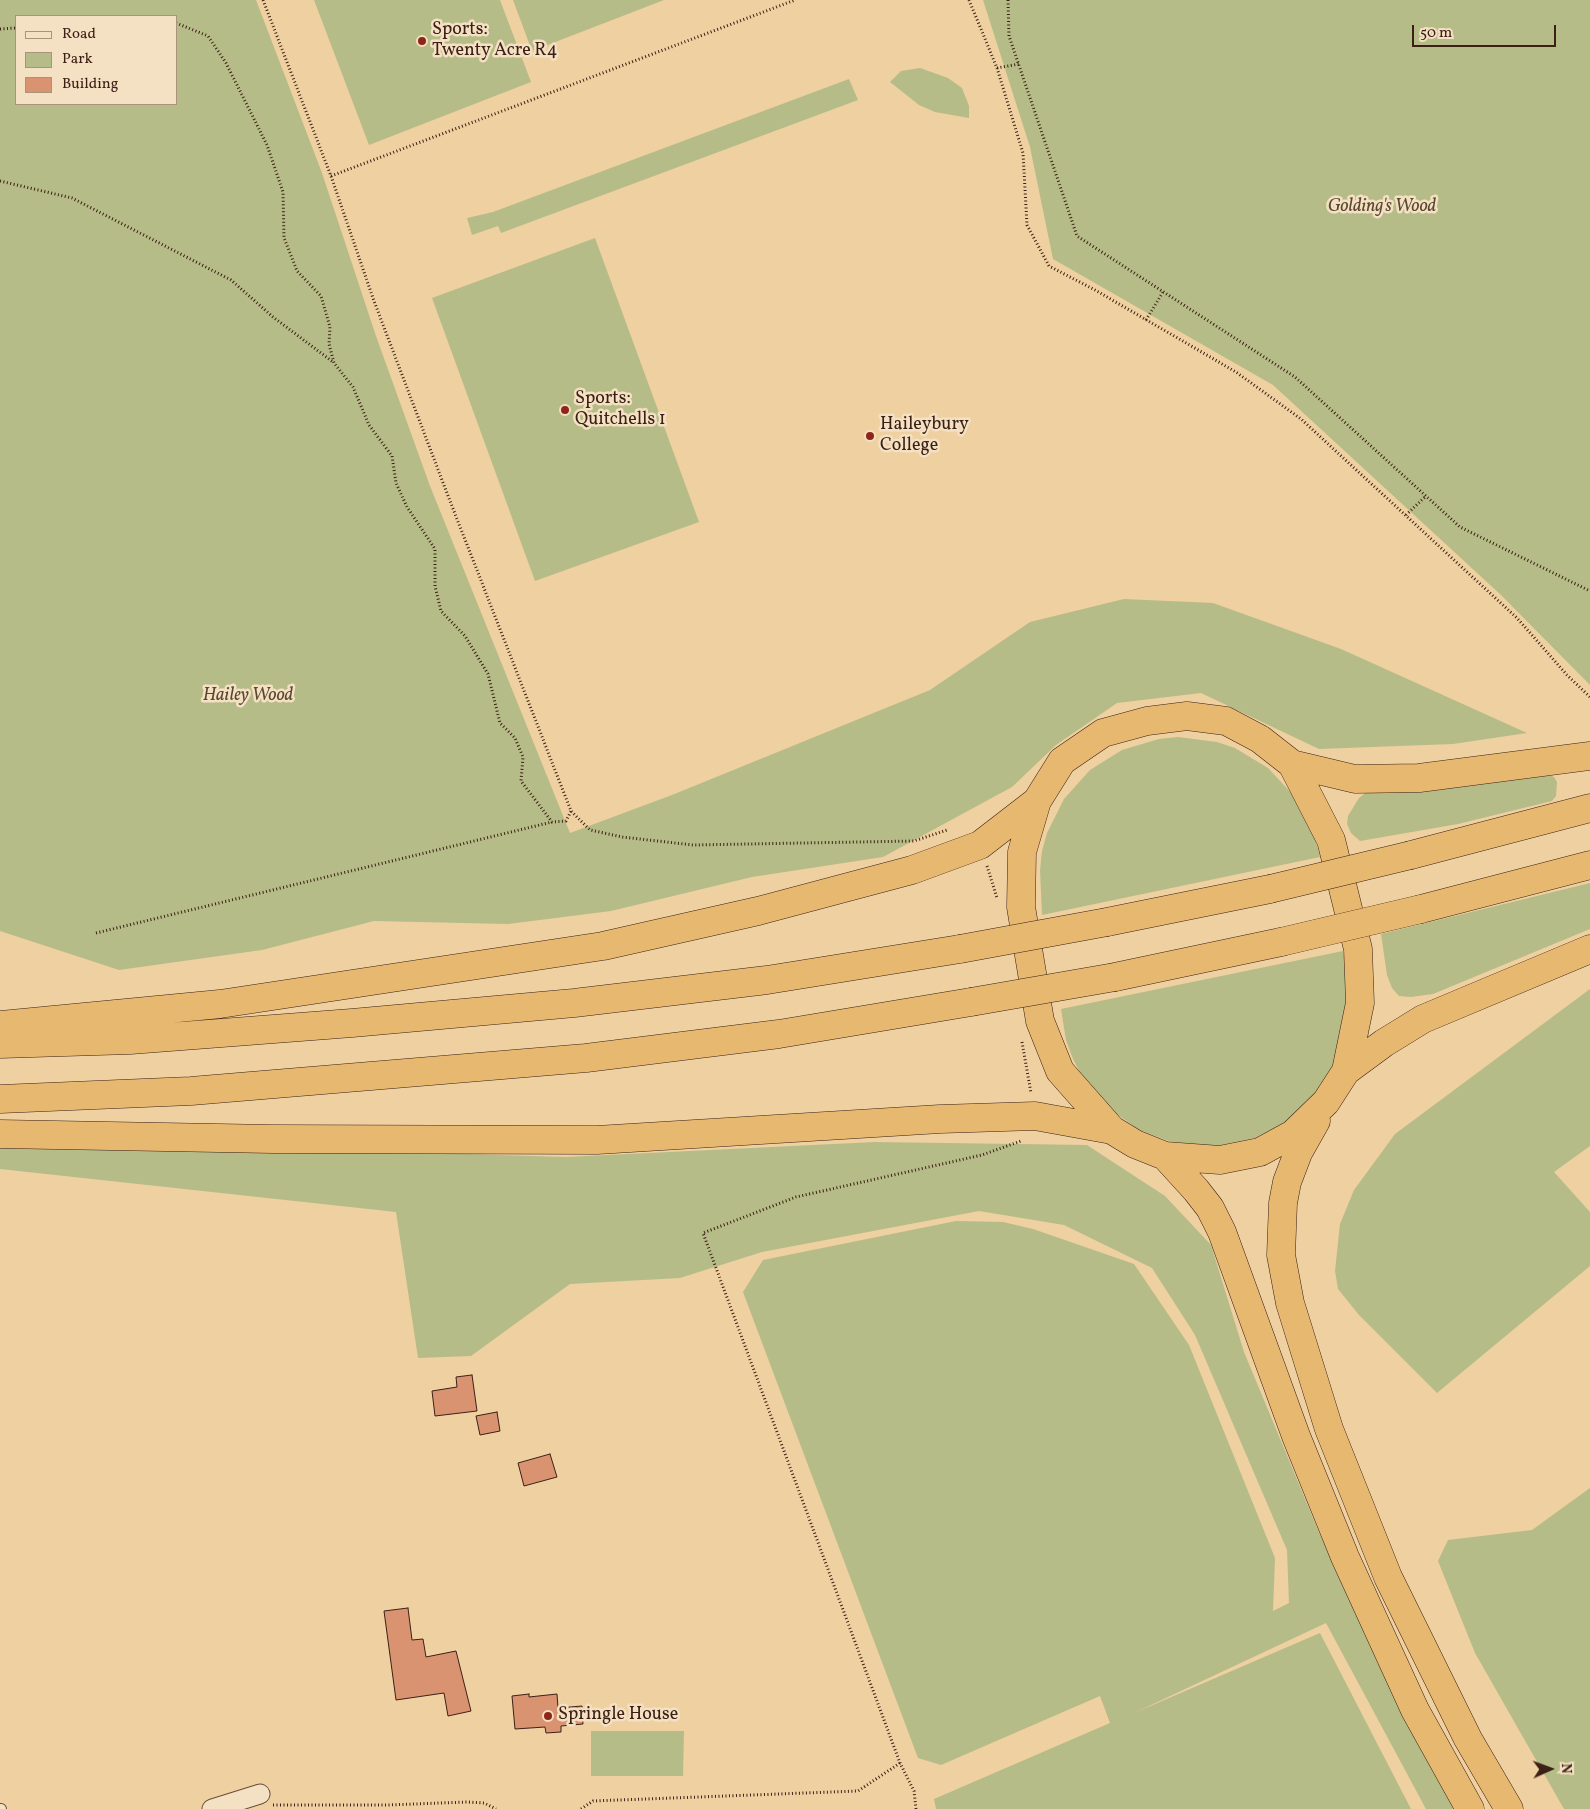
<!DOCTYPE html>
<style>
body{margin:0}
#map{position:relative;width:1590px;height:1809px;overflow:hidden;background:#eed0a1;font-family:Vollkorn,serif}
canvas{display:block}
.legend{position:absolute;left:15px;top:15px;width:162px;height:90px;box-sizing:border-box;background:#f4e0c2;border:1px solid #aa937d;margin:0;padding:6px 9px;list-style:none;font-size:15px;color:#3c2016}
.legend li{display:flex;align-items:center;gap:10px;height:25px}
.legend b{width:25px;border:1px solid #aa937d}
.north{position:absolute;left:1525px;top:1744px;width:50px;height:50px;-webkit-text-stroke:4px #f4e0c2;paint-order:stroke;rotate:88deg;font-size:14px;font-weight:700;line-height:20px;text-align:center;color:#3c2016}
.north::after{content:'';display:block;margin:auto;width:18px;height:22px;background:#3c2016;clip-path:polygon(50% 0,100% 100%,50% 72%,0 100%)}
.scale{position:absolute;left:1412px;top:25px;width:144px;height:22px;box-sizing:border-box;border:2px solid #3c2016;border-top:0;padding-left:6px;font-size:15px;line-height:18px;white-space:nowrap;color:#3c2016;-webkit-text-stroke:4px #f4e0c2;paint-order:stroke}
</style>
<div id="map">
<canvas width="1590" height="1809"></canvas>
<ul class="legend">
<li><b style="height:6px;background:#f4e0c2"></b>Road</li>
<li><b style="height:14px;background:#b6bc87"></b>Park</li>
<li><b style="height:14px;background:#d99371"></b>Building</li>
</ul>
<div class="north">N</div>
<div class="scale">50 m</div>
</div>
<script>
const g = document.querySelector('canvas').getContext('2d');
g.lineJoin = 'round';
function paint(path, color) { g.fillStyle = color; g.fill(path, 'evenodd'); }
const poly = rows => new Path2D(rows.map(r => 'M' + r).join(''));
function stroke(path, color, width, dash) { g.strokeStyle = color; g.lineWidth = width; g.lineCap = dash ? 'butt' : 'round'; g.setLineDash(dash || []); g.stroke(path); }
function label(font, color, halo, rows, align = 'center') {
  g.font = font + ' Vollkorn,serif'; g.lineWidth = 5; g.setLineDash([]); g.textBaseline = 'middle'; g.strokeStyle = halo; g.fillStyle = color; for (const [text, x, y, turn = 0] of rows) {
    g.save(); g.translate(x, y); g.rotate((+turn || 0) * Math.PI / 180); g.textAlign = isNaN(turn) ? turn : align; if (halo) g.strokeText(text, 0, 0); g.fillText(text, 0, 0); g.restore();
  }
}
paint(poly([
 [0,0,256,0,322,173,376,336,430,486,570,833,672,795,930,690,1030,622,1124,599,1213,603,1341,649,1527,733,1453,744,1319,749,1201,693,1117,703,1056,745,1012,787,883,857,752,877,611,911,508,924,374,921,262,950,119,970,0,931],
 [16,16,176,16,176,104,16,104],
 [314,0,500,0,531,82,369,145],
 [513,0,664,0,532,51],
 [983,0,1590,0,1590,685,1501,595,1273,385,1053,259,1030,147],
 [920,68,948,78,962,88,969,106,969,118,935,112,919,105,890,82,901,71],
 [849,79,858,100,501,233,498,226,472,235,467,218,493,212],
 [595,238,699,522,535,581,432,298],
 [1178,737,1217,742,1235,748,1268,768,1295,797,1313,831,1320,857,1042,915,1040,870,1042,851,1047,833,1064,799,1090,770,1122,750,1159,739],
 [1545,773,1554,777,1557,782,1556,796,1552,801,1458,824,1360,841,1351,833,1347,824,1348,816,1359,798,1365,793,1416,790],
 [1590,883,1590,929,1433,994,1411,997,1399,996,1392,988,1387,975,1381,934],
 [1343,951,1349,981,1339,1059,1319,1093,1290,1120,1255,1138,1216,1146,1177,1144,1139,1130,1107,1107,1082,1076,1073,1059,1066,1040,1061,1009],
 [1590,989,1590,1146,1554,1172,1590,1212,1590,1266,1437,1393,1359,1315,1338,1289,1335,1271,1340,1224,1354,1190,1395,1134],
 [0,1140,566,1157,875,1142,1087,1145,1165,1196,1211,1245,1244,1352,1318,1530,1403,1714,1456,1809,1426,1809,1326,1623,1134,1713,1320,1633,1411,1809,936,1809,934,1799,1110,1723,1100,1696,941,1765,918,1758,743,1292,763,1260,956,1221,1003,1222,1033,1229,1134,1264,1189,1345,1275,1558,1273,1611,1289,1603,1287,1550,1195,1335,1152,1268,1064,1225,979,1211,762,1252,680,1278,570,1284,471,1356,418,1358,396,1212,0,1169],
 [1590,1488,1590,1809,1564,1809,1475,1653,1438,1561,1448,1540,1532,1530],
 [591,1731,684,1731,683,1776,591,1776]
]), '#b6bc87');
const building = poly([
 [472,1375,477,1411,435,1416,432,1391,457,1387,456,1377,472,1375],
 [497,1412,500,1431,480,1435,476,1416,497,1412],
 [550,1454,557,1477,524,1486,518,1463,550,1454],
 [408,1608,412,1640,423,1639,426,1657,456,1651,471,1711,448,1716,444,1693,396,1700,384,1611,408,1608],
 [529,1694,529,1697,557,1694,558,1708,582,1706,583,1724,561,1726,561,1732,546,1733,545,1727,515,1729,512,1696,529,1694]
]);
paint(building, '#d99371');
stroke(building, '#3c2016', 1);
const lane = poly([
 [0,1809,1,1809]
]);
const street = poly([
 [212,1809,260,1794]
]);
const highway = poly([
 [1187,716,1226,721,1260,739,1292,764,1331,840,1358,949,1360,1003,1346,1071,1326,1102,1293,1134,1260,1152,1220,1160,1165,1156,1135,1144,1112,1130,1060,1071,1040,1021,1021,907,1022,852,1037,801,1062,761,1103,733,1147,721,1187,716],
 [1292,764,1355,779,1419,778,1590,756],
 [1411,855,1590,808],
 [1421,909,1590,865],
 [1107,922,1270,889],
 [1115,977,1281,942],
 [0,1025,220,1004,603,946,758,911,912,870,980,845,1037,801],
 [0,1044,130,1040,352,1023,574,1003,767,980,960,949],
 [1346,1071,1384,1043,1423,1019,1590,949],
 [0,1099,191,1091,586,1058,779,1034,971,1002],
 [1316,1121,1298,1153,1287,1182,1283,1203,1281,1255,1290,1303,1329,1429,1388,1577,1468,1739,1509,1809],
 [0,1134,273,1139,597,1140,940,1119,1035,1116,1112,1130],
 [1165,1156,1196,1190,1210,1208,1222,1232,1296,1436,1345,1557,1415,1710,1470,1809]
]);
stroke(lane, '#684c39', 12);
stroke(street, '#684c39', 21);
stroke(highway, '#3c2016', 29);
stroke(poly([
 [263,0,331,176,374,301,450,501,571,811,590,830,622,837,693,845,914,841,947,830],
 [969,0,997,68,1023,153,1027,225,1049,266,1095,290,1236,372,1301,419,1517,618,1567,675,1590,697],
 [1008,0,1009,36,1077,236,1295,377,1460,527,1590,591],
 [176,23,208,36,226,63,267,145,283,192,284,238,297,271,321,296,330,327,329,344,334,363,353,387,369,425,392,456,396,483,407,507,435,549,435,586,441,611,465,636,488,674,500,723,515,738,523,757,521,781,552,822,566,821,571,811],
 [0,29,16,28],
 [997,68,1019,64],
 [331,176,795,0],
 [0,181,72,198,231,280,273,317,333,362],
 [1146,320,1163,292],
 [1406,515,1426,496],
 [987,866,997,898],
 [96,933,552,822],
 [1022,1042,1031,1093],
 [273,1805,388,1805,467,1802,484,1803,496,1809],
 [581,1809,593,1801,858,1791,900,1763],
 [916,1809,914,1791,900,1763,703,1233,796,1197,982,1155,1021,1141]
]), '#3c2016', 3, [1, 2.5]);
stroke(lane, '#f4e0c2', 10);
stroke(street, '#f4e0c2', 19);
stroke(highway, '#e7b870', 28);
const highwayBridge = poly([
 [1270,889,1411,855],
 [1281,942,1421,909],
 [960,949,1107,922],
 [971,1002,1115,977]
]);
stroke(highwayBridge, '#3c2016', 29, []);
stroke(highwayBridge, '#e7b870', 28);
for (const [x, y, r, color] of [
 [422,41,5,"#8f2418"],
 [565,410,5,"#8f2418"],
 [870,436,5,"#8f2418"],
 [548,1716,5,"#8f2418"]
]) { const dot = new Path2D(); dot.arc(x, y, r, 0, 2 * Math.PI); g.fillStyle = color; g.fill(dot); stroke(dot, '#f4e0c2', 2); }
label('18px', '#3c2016', '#f4e0c2', [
 ["Sports:",432,31],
 ["Twenty Acre R4",432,52],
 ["Sports:",575,400],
 ["Quitchells 1",575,421],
 ["Haileybury",880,426],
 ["College",880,447],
 ["Springle House",558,1716]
], 'left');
label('italic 18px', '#5a4732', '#f4e0c2', [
 ["Golding's Wood",1382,208],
 ["Hailey Wood",248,697]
]);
</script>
